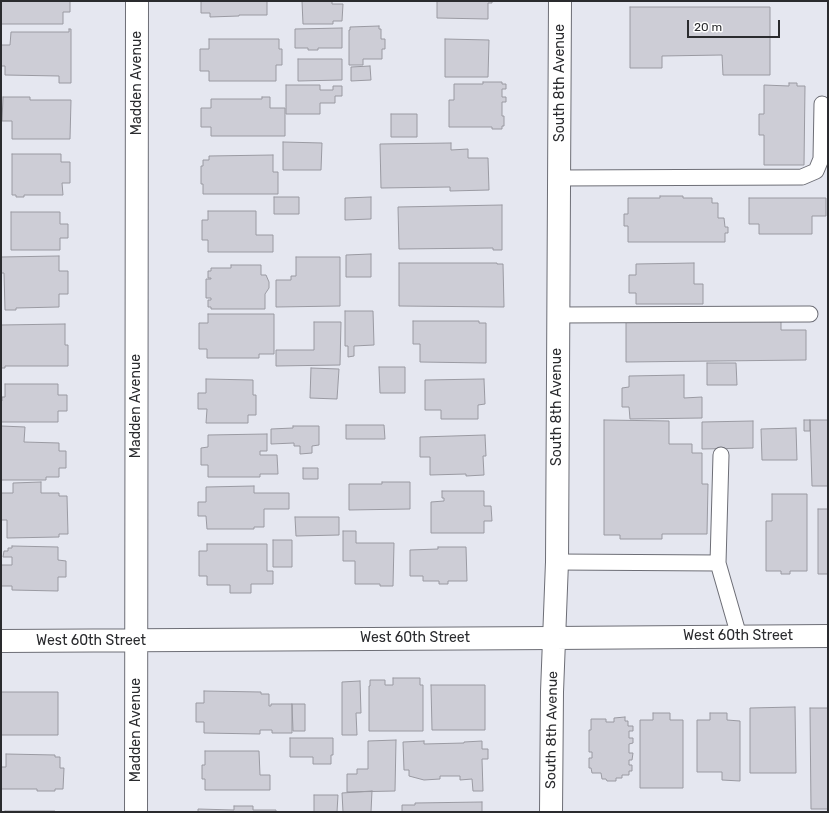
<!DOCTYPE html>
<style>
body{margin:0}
#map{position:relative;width:829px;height:813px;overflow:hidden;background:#e5e7f0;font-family:Rubik,sans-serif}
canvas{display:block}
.frame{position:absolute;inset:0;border:2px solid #2a2b2e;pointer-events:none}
.scale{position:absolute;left:687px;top:20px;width:93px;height:18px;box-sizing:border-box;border:2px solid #2a2b2e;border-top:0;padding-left:5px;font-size:12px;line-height:14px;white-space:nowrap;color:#2a2b2e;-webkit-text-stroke:3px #fff;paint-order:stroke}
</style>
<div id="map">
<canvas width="829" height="813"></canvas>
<div class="frame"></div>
<div class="scale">20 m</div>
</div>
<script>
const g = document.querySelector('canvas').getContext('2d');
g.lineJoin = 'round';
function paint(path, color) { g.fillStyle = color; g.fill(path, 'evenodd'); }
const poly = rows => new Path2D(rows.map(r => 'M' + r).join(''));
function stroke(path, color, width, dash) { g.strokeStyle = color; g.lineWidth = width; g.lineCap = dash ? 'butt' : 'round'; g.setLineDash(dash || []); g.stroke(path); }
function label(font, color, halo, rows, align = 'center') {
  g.font = font + ' Rubik,sans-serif'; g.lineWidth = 3; g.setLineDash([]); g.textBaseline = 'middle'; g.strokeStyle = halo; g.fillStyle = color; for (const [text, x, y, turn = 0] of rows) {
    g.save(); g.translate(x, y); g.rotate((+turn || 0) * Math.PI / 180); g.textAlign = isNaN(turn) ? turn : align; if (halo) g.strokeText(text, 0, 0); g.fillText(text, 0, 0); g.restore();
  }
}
const building = poly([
 [1,1,70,1,70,12,63,12,63,24,1,24,1,1],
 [201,1,267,1,267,15,239,15,239,16,210,17,210,13,201,13,201,1],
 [302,1,332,1,332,4,343,4,342,21,333,21,333,24,303,24,302,1],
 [437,1,492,1,492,3,488,3,488,19,437,18,437,1],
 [630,7,770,7,770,75,723,75,722,55,662,56,662,68,630,68,630,7],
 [379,26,379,29,381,29,381,39,385,39,385,49,382,49,382,59,363,59,363,65,349,65,349,30,350,30,350,27,379,26],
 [342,28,342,48,318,48,318,50,308,50,308,48,295,48,295,29,342,28],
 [69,29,71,29,71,83,59,83,59,76,5,75,5,66,1,66,1,45,10,45,11,32,69,32,69,29],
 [209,39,279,39,279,49,282,49,282,65,276,65,276,81,209,81,209,71,200,71,200,49,209,49,209,39],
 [445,39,489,40,488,77,445,77,445,39],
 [298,59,342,59,342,80,298,81,298,59],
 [370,66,371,80,351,81,351,67,370,66],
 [483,82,502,82,502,84,506,84,506,89,502,89,502,97,506,97,506,102,502,102,502,116,504,116,504,126,502,126,502,129,492,129,492,127,449,127,449,100,454,100,454,84,483,84,483,82],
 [789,83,797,83,797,86,805,86,804,165,764,165,764,135,759,135,759,114,764,114,764,85,789,86,789,83],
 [286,85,320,85,320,90,333,90,333,86,342,86,342,96,335,96,335,103,320,103,320,114,286,114,286,85],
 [3,97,30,97,30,100,71,100,70,139,12,139,12,121,2,121,3,97],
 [262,97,270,97,270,108,285,108,285,136,211,136,211,127,201,127,201,108,211,108,211,99,262,99,262,97],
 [391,114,417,114,417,137,391,137,391,114],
 [283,142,322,143,321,170,283,170,283,142],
 [451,143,451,150,468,149,468,158,488,158,489,190,450,191,450,187,381,188,380,144,451,143],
 [12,154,61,154,61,162,70,162,70,183,62,183,63,195,24,195,24,197,16,197,16,195,12,195,12,154],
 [273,155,273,172,278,172,278,194,203,194,203,184,201,184,201,166,203,166,203,160,209,160,209,156,273,155],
 [660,196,683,196,683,198,712,198,712,203,718,203,718,218,724,218,725,227,728,227,728,233,725,233,725,242,628,242,628,226,624,226,624,214,628,214,628,198,660,198,660,196],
 [274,197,299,197,299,214,274,214,274,197],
 [371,197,371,219,345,220,345,198,371,197],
 [749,198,826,198,826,216,812,216,812,234,759,234,759,224,749,224,749,198],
 [502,205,502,250,493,250,493,248,399,249,398,207,502,205],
 [208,211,256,211,256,235,273,235,273,252,208,252,208,240,202,240,202,220,208,220,208,211],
 [11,212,60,212,60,224,68,224,68,238,60,238,60,250,11,250,11,212],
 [371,254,371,277,346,277,346,255,371,254],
 [59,256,59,271,68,271,68,294,59,294,59,307,16,308,16,310,5,310,4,273,1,273,1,257,59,256],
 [296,257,340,257,340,306,276,307,276,280,291,280,291,276,296,276,296,257],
 [399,263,497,263,497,264,503,264,504,307,399,306,399,263],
 [694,263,694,284,703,284,703,304,636,304,636,293,629,293,629,275,636,275,636,264,694,263],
 [231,265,261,265,261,275,266,275,269,282,269,288,265,294,265,309,211,309,211,307,208,307,208,300,211,300,211,298,206,298,206,279,211,279,211,278,208,278,208,271,211,271,211,268,231,268,231,265],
 [345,311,373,311,374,345,354,346,354,356,348,357,348,346,345,346,345,311],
 [208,314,274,314,274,354,259,354,259,358,207,358,207,349,199,349,199,323,208,323,208,314],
 [781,319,781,330,806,330,806,360,626,362,626,320,781,319],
 [413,321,479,321,479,323,486,323,486,363,420,362,420,344,413,344,413,321],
 [314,322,341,322,340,365,276,366,276,350,314,350,314,322],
 [65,324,65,345,68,345,68,366,5,366,5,368,1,368,1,325,65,324],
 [707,363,736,363,737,385,707,385,707,363],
 [379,367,405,367,405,393,380,393,379,367],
 [311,368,339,369,337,399,310,398,311,368],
 [684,375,684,398,702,397,702,418,630,419,629,407,622,407,622,388,629,387,629,376,684,375],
 [206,379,253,380,253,395,256,395,256,415,248,415,248,423,206,423,207,409,198,409,198,393,206,393,206,379],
 [484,379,485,404,478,405,478,419,441,419,441,410,425,410,425,380,484,379],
 [5,384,58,384,58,395,67,395,67,411,58,411,58,422,1,422,1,401,2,401,2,397,5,397,5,384],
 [604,420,669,421,669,444,692,444,692,453,702,453,702,484,708,484,707,534,662,534,662,539,620,539,620,535,604,535,604,420],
 [804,420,810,420,810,431,804,431,804,420],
 [810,420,828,420,828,486,812,486,810,420],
 [753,421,753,448,702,449,702,422,753,421],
 [346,425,384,425,385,439,346,439,346,425],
 [1,426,25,427,24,442,59,443,59,451,66,451,66,468,59,468,59,477,46,477,46,480,1,480,1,426],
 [293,426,319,426,319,445,312,446,312,453,300,454,300,446,294,446,294,443,271,444,271,429,293,428,293,426],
 [796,428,797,460,762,460,761,429,796,428],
 [267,434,267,451,260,451,260,455,277,455,278,474,260,474,260,477,208,477,208,465,201,465,201,448,208,447,208,435,267,434],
 [485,435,486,456,483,456,484,475,466,476,466,474,430,475,430,457,420,457,420,437,485,435],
 [303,468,318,468,318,479,303,479,303,468],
 [41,482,41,493,59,493,59,496,67,496,68,534,59,534,59,537,7,538,7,520,1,520,1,493,13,493,13,483,41,482],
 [382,482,410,482,410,509,349,510,349,484,382,484,382,482],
 [254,486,254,493,289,493,289,509,264,509,264,527,254,527,254,529,207,529,206,516,198,516,198,502,206,502,206,487,254,486],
 [442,491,484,491,484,506,491,506,492,521,484,521,484,533,431,533,431,502,444,501,444,498,442,498,442,491],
 [772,494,807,494,807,571,790,571,790,574,781,574,781,571,766,571,766,521,772,521,772,494],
 [818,509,828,509,828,574,818,574,818,509],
 [295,517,339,517,339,535,296,536,295,517],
 [343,531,356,531,356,543,394,543,393,586,380,586,380,584,355,584,355,561,343,561,343,531],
 [273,540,292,540,292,567,273,567,273,540],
 [207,544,267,544,267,571,273,571,273,584,251,584,251,593,230,593,230,585,207,585,207,576,199,576,199,551,207,551,207,544],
 [12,546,58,547,58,560,66,561,66,577,58,577,58,591,12,590,12,586,1,586,1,565,12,565,12,557,3,557,4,551,8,551,8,548,12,548,12,546],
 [438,547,466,547,467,581,448,581,448,584,439,584,439,581,423,581,423,576,410,576,410,550,438,549,438,547],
 [393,678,420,678,420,685,423,685,423,731,369,731,369,686,370,686,370,680,385,680,385,685,393,685,393,678],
 [360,681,361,713,356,713,357,735,342,735,342,682,360,681],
 [431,685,485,685,485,730,432,730,431,685],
 [204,691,261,692,261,694,269,694,269,706,271,706,271,704,292,704,292,733,272,733,272,730,260,730,260,734,204,733,204,722,196,722,196,703,204,703,204,691],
 [1,692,58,692,58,735,1,735,1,692],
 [292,704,305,704,305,731,293,731,292,704],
 [795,707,796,773,750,773,750,708,795,707],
 [810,708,828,708,828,809,811,809,810,708],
 [653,713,670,713,670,720,683,720,683,788,640,788,640,720,653,720,653,713],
 [710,713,727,713,727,720,740,721,740,781,722,780,722,772,697,772,697,720,710,720,710,713],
 [625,717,625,721,628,721,628,726,633,726,633,731,629,731,629,738,633,738,633,743,629,744,629,753,633,753,632,760,629,760,629,765,632,765,632,771,629,771,629,775,622,775,622,778,616,778,616,781,607,781,606,779,602,779,601,773,592,773,591,768,589,768,589,758,592,758,592,752,589,752,589,730,591,730,591,719,606,719,606,722,614,722,614,718,625,717],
 [290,738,333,738,333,755,331,755,331,764,313,764,313,757,290,757,290,738],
 [396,740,395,791,347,792,347,774,357,774,357,769,368,769,368,741,396,740],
 [424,741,424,744,464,743,464,742,482,741,482,749,488,749,488,759,482,759,483,791,473,791,472,779,460,780,460,776,440,776,440,779,424,780,409,776,409,770,404,770,403,742,424,741],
 [205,751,259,751,260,775,270,775,270,790,205,790,205,779,202,779,202,765,205,765,205,751],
 [6,754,55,755,55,757,60,757,60,768,64,768,63,789,55,789,55,791,37,791,37,789,1,789,1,767,6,767,6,754],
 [372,791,371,812,343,812,342,793,372,791],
 [314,795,338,795,337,812,314,812,314,795],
 [482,802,482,812,402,812,402,805,415,805,415,803,482,802],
 [234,806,253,806,253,810,276,810,276,812,198,812,198,809,234,810,234,806],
 [5,811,55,811,55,812,5,812,5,811]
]);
paint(building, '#cdcdd6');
stroke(building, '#9a9aa2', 1);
const lane = poly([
 [559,178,802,177,816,171,821,159,822,104],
 [557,315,810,314],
 [721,455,718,563,739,636],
 [557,562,718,563]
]);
const street = poly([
 [1,641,554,638],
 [136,812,137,1]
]);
const secondary = poly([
 [554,638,828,636],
 [551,812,552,692,557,562,560,1]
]);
stroke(lane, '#6d6e76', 17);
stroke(street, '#6d6e76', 24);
stroke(secondary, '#6d6e76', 24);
stroke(lane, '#fff', 15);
stroke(street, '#fff', 22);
stroke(secondary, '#fff', 22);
label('14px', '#2a2b2e', '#fff', [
 ["Madden Avenue",137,83,-90],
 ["South 8th Avenue",560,83,-90],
 ["Madden Avenue",136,406,-90],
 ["South 8th Avenue",557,407,-90],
 ["West 60th Street",738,636],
 ["West 60th Street",415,638],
 ["West 60th Street",91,641],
 ["Madden Avenue",136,730,-90],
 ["South 8th Avenue",552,730,-89]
]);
</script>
